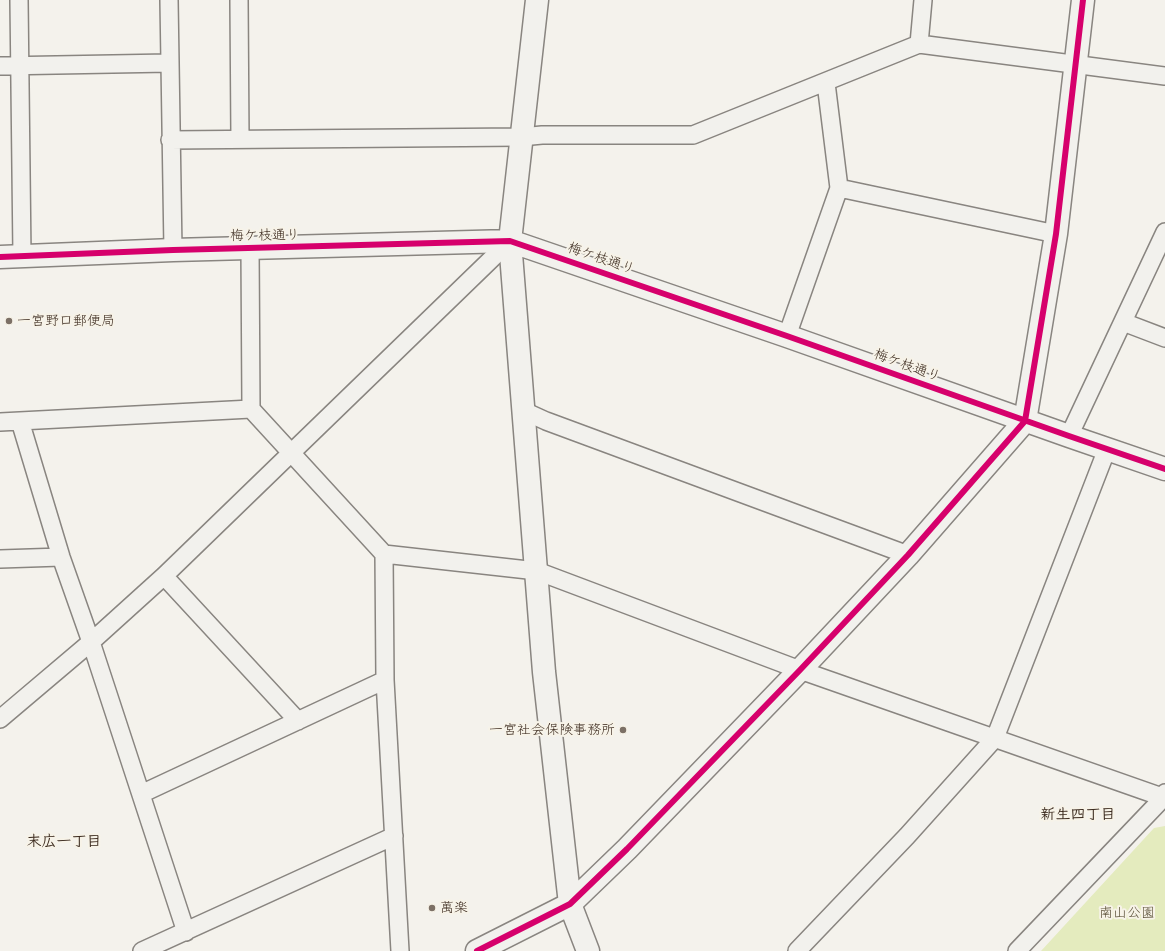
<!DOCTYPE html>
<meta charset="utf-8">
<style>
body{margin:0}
canvas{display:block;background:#f4f2ec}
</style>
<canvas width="1165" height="951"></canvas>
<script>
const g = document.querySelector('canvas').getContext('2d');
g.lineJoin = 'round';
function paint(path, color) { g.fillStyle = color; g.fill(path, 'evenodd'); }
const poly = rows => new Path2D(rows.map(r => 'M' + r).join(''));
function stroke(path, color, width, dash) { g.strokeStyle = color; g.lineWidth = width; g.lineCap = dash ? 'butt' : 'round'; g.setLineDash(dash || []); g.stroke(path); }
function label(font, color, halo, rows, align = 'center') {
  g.font = font + ' Itim,"Klee One",sans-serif'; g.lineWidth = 4; g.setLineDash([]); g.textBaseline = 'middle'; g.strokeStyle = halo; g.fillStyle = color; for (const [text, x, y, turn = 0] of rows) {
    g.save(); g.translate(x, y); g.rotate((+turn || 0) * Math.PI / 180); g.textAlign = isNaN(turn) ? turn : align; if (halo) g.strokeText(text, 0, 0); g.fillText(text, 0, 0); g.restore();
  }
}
paint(poly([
 [1165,826,1165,951,1041,951,1154,828]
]), '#e4ebbe');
const minor = poly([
 [19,0,22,256],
 [169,0,173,250],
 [239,0,240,139],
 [919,44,923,0],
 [0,66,169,63],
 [826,83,839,188,1056,234],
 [170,140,521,137,542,135,693,135,919,44,1165,76],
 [250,248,251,409],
 [1123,322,1165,338],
 [787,336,839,188],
 [524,411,546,421,908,555],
 [20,421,61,557,91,642,186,932],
 [0,422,251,409,384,554,385,680,400,951],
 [1069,436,1165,232],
 [384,554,537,571,800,670,1165,798],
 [0,559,61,557],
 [164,576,298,721],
 [0,719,91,642,164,576,510,241],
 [141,794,385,680],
 [142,951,394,836],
 [797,951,907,836,995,738,1107,449],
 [1017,951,1164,797,1165,793]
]);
const tertiary = poly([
 [537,0,510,241,544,672,570,904,588,951],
 [0,257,173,250,510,241,787,336,1069,436,1165,469],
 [477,951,570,904,627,849,800,670,908,555,1025,421,1056,234,1083,0]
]);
stroke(minor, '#898580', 20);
stroke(tertiary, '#898580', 25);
stroke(minor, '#f2f1ed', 17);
stroke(tertiary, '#f2f1ed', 22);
stroke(poly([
 [0,257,173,250,510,241,787,336,1069,436,1165,469],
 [477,951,570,904,627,849,800,670,908,555,1025,421,1056,234,1083,0]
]), '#d6006c', 6);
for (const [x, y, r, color] of [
 [9,321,4,"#7c7066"],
 [623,730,4,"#7c7066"],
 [432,908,4,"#7c7066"]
]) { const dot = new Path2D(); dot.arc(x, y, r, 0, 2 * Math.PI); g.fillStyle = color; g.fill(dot); stroke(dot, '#f7f3e8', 1.5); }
label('14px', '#3b2a1e', '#f7f3e8', [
 ["梅ケ枝通り",265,236,-1],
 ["梅ケ枝通り",601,259,19],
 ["梅ケ枝通り",907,366,20]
]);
label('14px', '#3b2a1e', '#f7f3e8', [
 ["一宮野口郵便局",17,321],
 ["一宮社会保険事務所",615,730,"right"],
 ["萬楽",440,908]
], 'left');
label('14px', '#5a4f37', '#f7f3e8', [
 ["南山公園",1127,913]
]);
label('bold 15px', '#3b2a1e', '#f7f3e8', [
 ["新生四丁目",1078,815],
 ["末広一丁目",64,842]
]);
</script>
